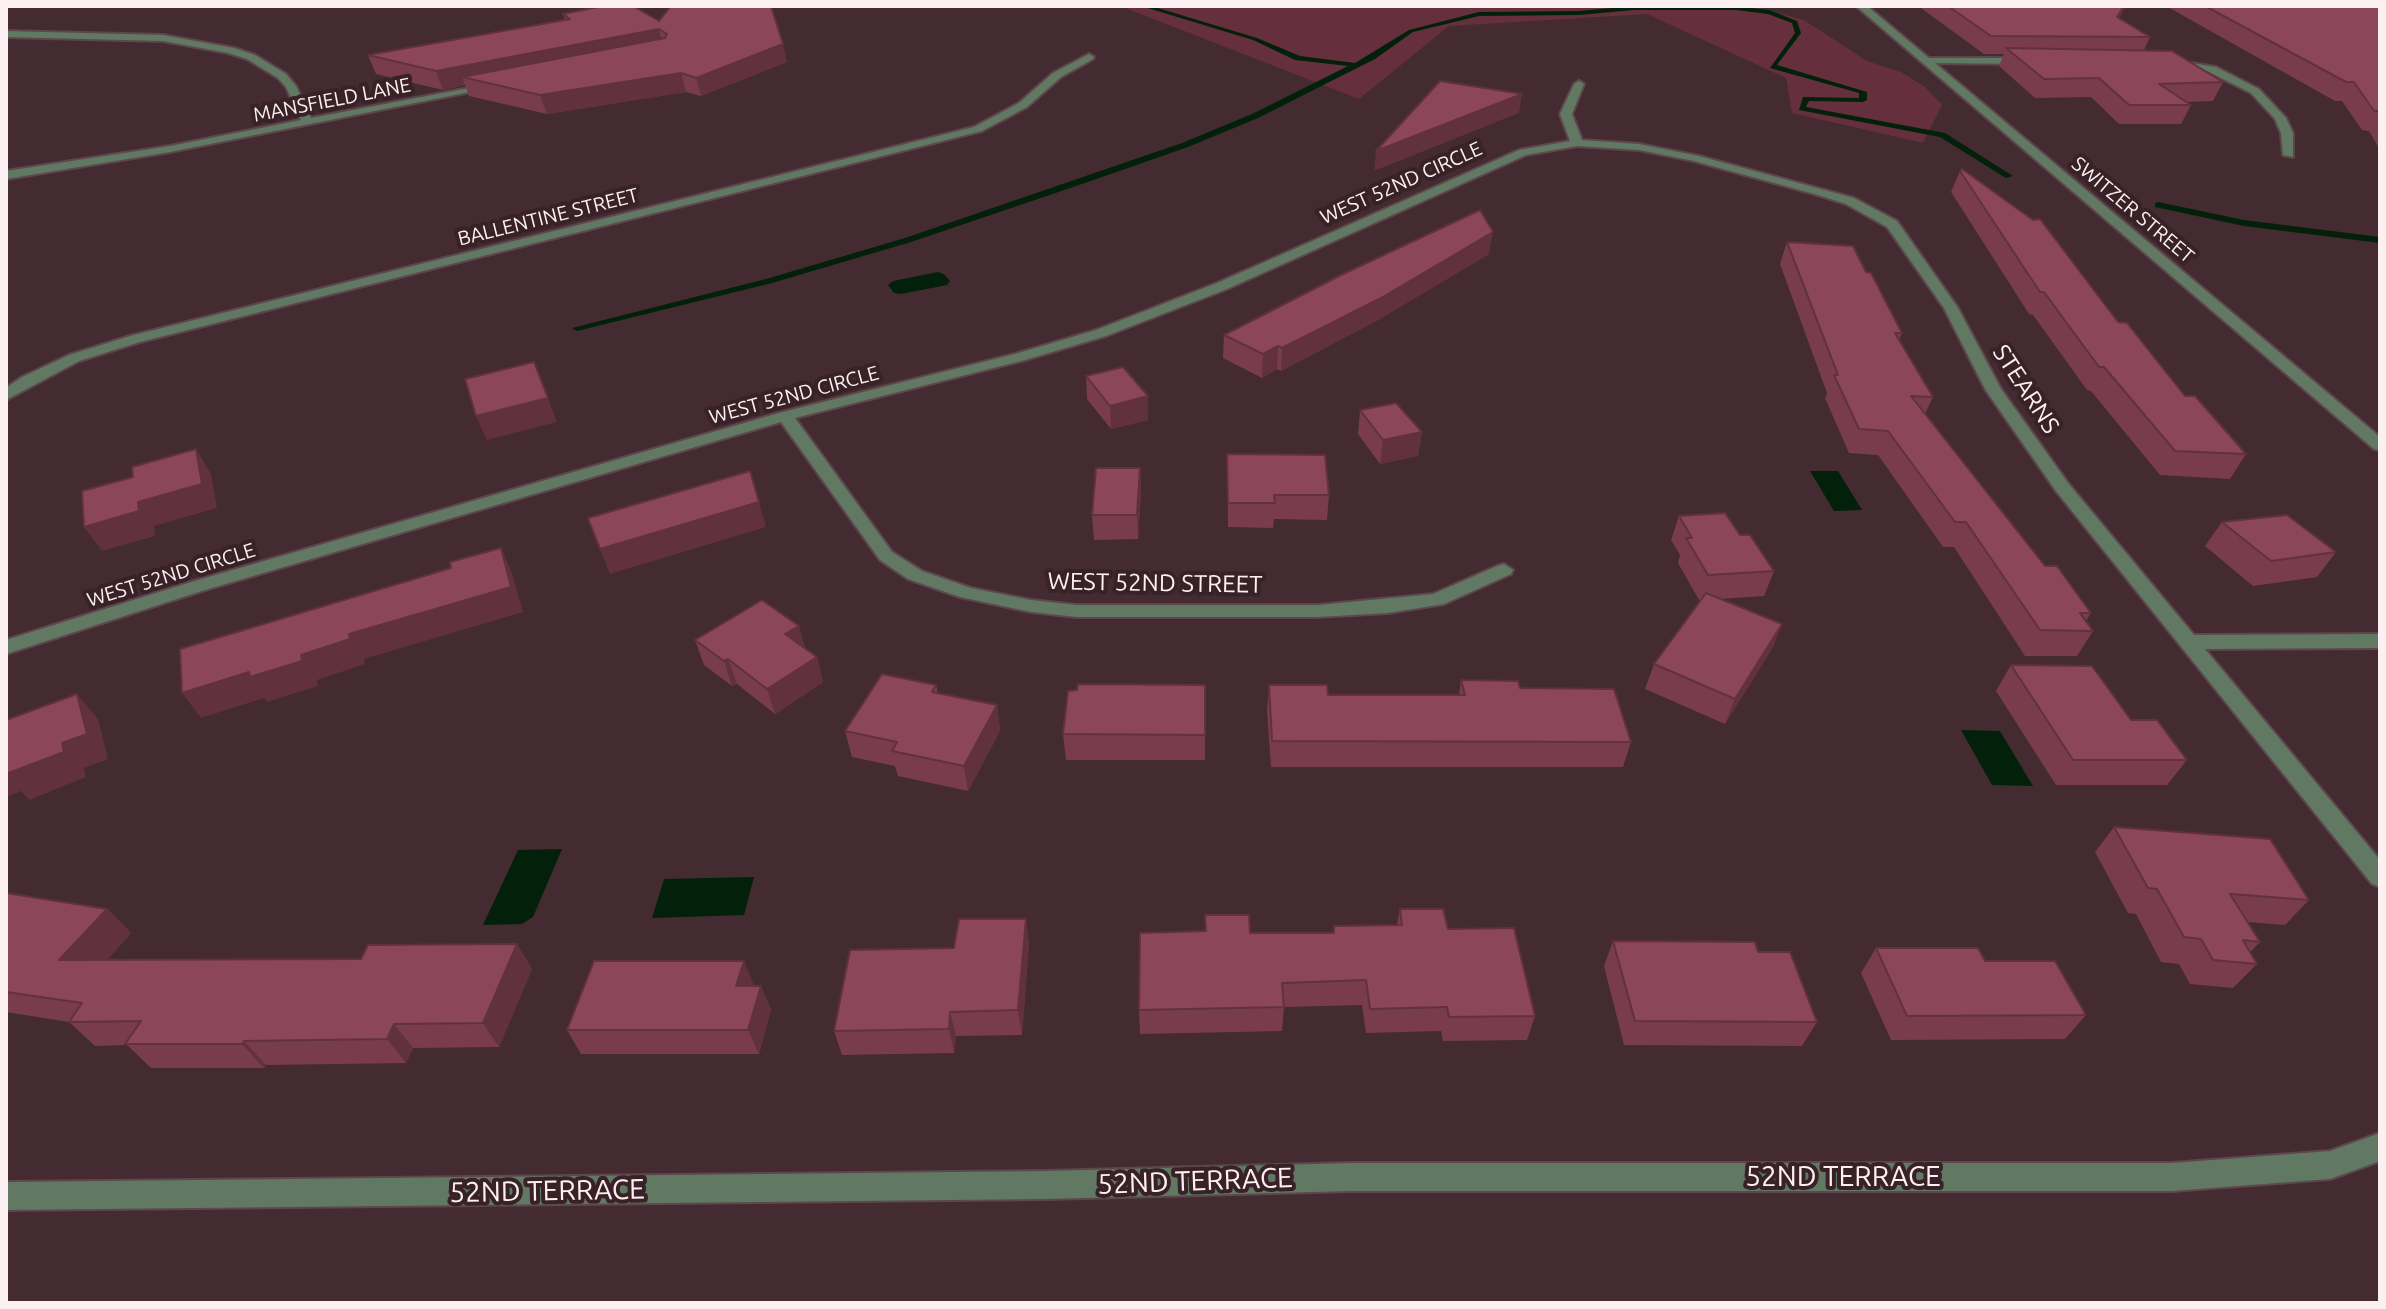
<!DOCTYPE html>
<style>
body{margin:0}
#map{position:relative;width:2386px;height:1309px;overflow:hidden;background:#432b31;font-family:Ubuntu,sans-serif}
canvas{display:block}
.frame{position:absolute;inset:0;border:8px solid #fdf0f3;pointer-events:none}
</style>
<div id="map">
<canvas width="2386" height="1309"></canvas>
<div class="frame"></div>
</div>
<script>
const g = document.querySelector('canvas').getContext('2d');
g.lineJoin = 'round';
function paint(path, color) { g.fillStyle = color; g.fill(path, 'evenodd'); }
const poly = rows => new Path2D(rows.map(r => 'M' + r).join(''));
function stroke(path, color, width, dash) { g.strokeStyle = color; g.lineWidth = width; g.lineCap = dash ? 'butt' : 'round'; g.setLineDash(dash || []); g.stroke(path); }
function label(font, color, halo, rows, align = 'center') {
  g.font = font + ' Ubuntu,sans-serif'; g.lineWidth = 8; g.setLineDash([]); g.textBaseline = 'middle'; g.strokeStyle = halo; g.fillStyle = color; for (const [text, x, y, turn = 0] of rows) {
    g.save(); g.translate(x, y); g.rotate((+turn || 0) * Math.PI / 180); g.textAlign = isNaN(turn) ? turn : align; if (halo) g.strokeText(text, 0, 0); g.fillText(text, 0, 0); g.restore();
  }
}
paint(poly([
 [1120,6,1750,6,1804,20,1867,61,1901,72,1925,87,1942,105,1923,143,1792,113,1786,78,1647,14,1449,26,1359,99]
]), '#662f3e');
paint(poly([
 [938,272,944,274,950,281,947,285,901,294,894,293,888,285,893,281],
 [1810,471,1838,471,1862,510,1834,511],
 [1961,730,2000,731,2033,786,1992,785],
 [562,849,533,917,522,924,483,925,518,850],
 [754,877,744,915,652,918,664,879]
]), '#03210a');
paint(poly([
 [1141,6,1151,6,1257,38,1300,56,1355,63,1409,30,1479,12,1579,11,1634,6,1736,6,1769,10,1797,21,1801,33,1777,65,1867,92,1867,100,1863,102,1809,101,1806,107,1945,133,2013,176,2006,178,1940,137,1799,110,1803,97,1859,98,1859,93,1770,68,1795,33,1792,23,1768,14,1736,10,1634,10,1579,15,1479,16,1413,32,1375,59,1258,118,1188,147,1082,184,911,242,772,283,577,331,572,328,766,279,905,238,1182,143,1252,114,1348,66,1295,60,1253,40,1141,6],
 [2158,202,2244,220,2380,237,2380,243,2244,226,2155,207,2155,203,2158,202]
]), '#03210a');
const minor = poly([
 [6,31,163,35,234,48,255,55,286,74,296,86,311,118,495,83,500,86,170,152,6,179,6,171,170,146,301,120,286,87,278,78,247,59,228,53,163,41,6,37,6,31],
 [1089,54,1094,57,1093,59,1061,77,1027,107,982,131,140,342,79,361,6,400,6,388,22,377,69,355,130,336,974,127,1019,103,1053,73,1089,54],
 [1920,58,2028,58,2033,61,2028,64,1924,63,1919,60,1920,58],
 [2172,60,2216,67,2259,89,2286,118,2293,133,2293,157,2283,155,2281,133,2275,119,2251,93,2209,72,2168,65,2168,61,2172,60],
 [1579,81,1584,84,1572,114,1582,140,1639,144,1699,156,1854,198,1897,221,1958,308,2001,389,2068,483,2194,635,2380,634,2380,648,2205,649,2380,860,2380,887,2372,884,2056,491,1985,389,1944,308,1887,227,1846,204,1818,195,1694,161,1639,150,1577,146,1526,155,1227,289,1106,336,1025,360,795,418,892,552,922,571,971,588,1031,600,1077,605,1318,605,1433,594,1497,566,1504,564,1513,570,1511,574,1444,604,1388,613,1318,617,1077,617,1031,612,960,597,908,579,880,560,781,422,205,590,6,654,6,640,191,582,779,413,1015,354,1096,330,1217,283,1519,150,1570,141,1560,114,1574,84,1579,81],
 [2380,1133,2380,1161,2330,1179,2172,1191,1351,1191,1046,1199,6,1210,6,1182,1046,1171,1351,1163,2172,1163,2330,1151,2380,1133]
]);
const tertiary = poly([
 [1856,6,1867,6,2380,437,2380,450,2374,449,1856,6]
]);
stroke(minor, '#5d474c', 4);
stroke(tertiary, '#5d474c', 4);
paint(minor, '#617863');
paint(tertiary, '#617863');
paint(poly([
 [1918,6,2126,6,2119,18,2150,37,2144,50,2223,82,2213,101,2186,102,2191,105,2181,124,2119,124,2091,97,2035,98,1999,66,2004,54,1984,54],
 [2166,6,2380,6,2380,150,2369,131,2362,130,2342,101,2335,101],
 [563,14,659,21,787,62,701,96,686,92,547,114,469,96,465,85,443,90,376,74,368,55,565,20],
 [1960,171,2118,322,2185,396,2246,454,2230,479,2160,475,2091,391,2087,390,2033,315,2029,314,1951,192],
 [1787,242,1866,272,1902,333,1899,340,1933,397,1925,414,2045,566,2091,613,2086,621,2093,631,2077,656,2025,656,1954,547,1943,547,1878,455,1849,453,1825,398,1827,393,1780,264],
 [1489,254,1378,320,1281,371,1277,369,1262,378,1223,358,1224,335],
 [1086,376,1148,420,1111,429,1087,399],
 [1360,410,1422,432,1418,456,1380,464,1358,434],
 [1227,454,1329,495,1327,520,1274,519,1273,528,1228,527],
 [1140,468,1141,493,1138,539,1094,540,1092,515],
 [1679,516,1740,535,1774,571,1764,596,1720,599,1782,624,1772,649,1725,724,1645,689,1654,664,1701,600,1699,600,1678,563,1680,555,1671,540],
 [2222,522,2336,552,2317,577,2253,586,2205,546],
 [695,640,805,649,817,657,823,682,775,714,737,684,732,686,704,665],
 [2011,665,2131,720,2187,760,2167,785,2056,785,1996,691],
 [1461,680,1520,688,1631,742,1623,767,1271,767,1267,710,1269,685,1328,695,1459,695],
 [936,685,938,694,997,705,1000,731,968,791,898,776,895,766,852,757,845,731],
 [1205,685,1205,760,1066,760,1063,734],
 [2114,827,2309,900,2285,925,2247,922,2260,942,2250,952,2257,964,2233,988,2190,984,2179,964,2161,962,2136,914,2128,913,2095,852],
 [6,893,107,909,131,933,107,960,361,959,517,944,532,969,499,1047,413,1048,406,1063,266,1065,264,1068,151,1068,127,1045,95,1046,69,1022,6,1012],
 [1400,909,1448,929,1535,1016,1527,1040,1443,1041,1441,1031,1366,1033,1362,1005,1284,1007,1282,1031,1140,1034,1139,1010,1250,933,1333,933,1334,926,1397,925],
 [1613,941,1758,952,1817,1022,1802,1046,1624,1045,1604,966],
 [1029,943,1022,1035,956,1036,954,1053,842,1055,834,1031,954,948],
 [1876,948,2086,1015,2065,1039,1891,1040,1861,973],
 [754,986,761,986,771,1010,759,1054,581,1054,567,1030]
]), '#783c4d');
paint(poly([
 [2124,6,2126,6,2109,34,2117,17],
 [659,29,663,47,462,77,465,85,443,90,436,71],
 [783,44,787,62,701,96,696,78],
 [681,73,686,92,547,114,540,95],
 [1522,94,1519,113,1374,171,1376,151],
 [1493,232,1489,254,1378,320,1281,371,1282,348],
 [1278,346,1277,369,1262,378,1263,354],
 [534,362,557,422,487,440,476,416],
 [1148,396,1148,420,1111,429,1110,406],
 [1422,432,1418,456,1380,464,1383,440],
 [196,449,211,474,217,508,154,526,155,536,102,551,84,527,138,502],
 [1140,468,1141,493,1138,539,1137,515],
 [759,502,766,527,610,574,600,549],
 [501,548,512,573,523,612,364,659,365,664,317,680,318,686,267,702,264,698,201,718,182,693,301,655],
 [1782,624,1772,649,1725,724,1735,699],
 [799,626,806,651,785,634],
 [817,657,823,682,775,714,767,689],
 [728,659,737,684,732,686,724,661],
 [77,694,98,719,108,759,84,768,86,777,29,800,21,791,6,797,6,767,62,743],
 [997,705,1000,731,968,791,964,766],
 [107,909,131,933,84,985,59,960],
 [1026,919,1029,943,1022,1035,1018,1010],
 [517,944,532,969,499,1047,483,1023],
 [744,961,754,985,736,986],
 [761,986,771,1010,759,1054,748,1030],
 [950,1012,956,1036,954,1053,949,1029],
 [394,1024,413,1048,406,1063,387,1039],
 [244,1041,266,1065,264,1068,242,1044]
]), '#61313e');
const building = poly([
 [603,6,633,6,659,21,671,6,771,6,783,44,696,78,681,73,540,95,462,77,665,38,667,34,659,29,436,71,368,55,570,19,563,14,603,6],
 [1948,6,2124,6,2117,17,2150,37,1991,36,1948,6],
 [2205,6,2380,6,2380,111,2374,111,2354,82,2346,82,2205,6],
 [2006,48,2172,51,2223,82,2159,84,2191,105,2129,105,2099,78,2044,79,2006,48],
 [1440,81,1522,94,1376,151,1440,81],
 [1962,169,2033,220,2040,219,2118,322,2127,323,2185,396,2195,396,2246,454,2175,451,2104,367,2099,367,2044,292,2040,292,1960,171,1962,169],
 [1480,210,1493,232,1381,298,1282,348,1278,346,1263,354,1224,335,1341,275,1480,210],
 [1787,242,1853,246,1866,272,1871,273,1902,333,1895,333,1933,397,1911,396,2045,566,2057,566,2091,613,2080,613,2093,631,2040,630,1966,522,1955,522,1888,431,1859,429,1834,375,1838,375,1787,242],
 [534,362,548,398,476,416,465,379,534,362],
 [1123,367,1148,396,1110,406,1086,376,1123,367],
 [1396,403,1422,432,1383,440,1360,410,1396,403],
 [196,449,202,484,138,502,139,511,84,527,82,491,133,477,132,467,196,449],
 [1227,454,1325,455,1329,495,1274,495,1275,503,1228,503,1227,454],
 [1096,468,1140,468,1137,515,1092,515,1096,468],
 [750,471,759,502,600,549,588,518,750,471],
 [1725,513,1740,535,1750,535,1774,571,1708,575,1686,538,1692,538,1679,516,1725,513],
 [2287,515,2336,552,2271,561,2222,522,2287,515],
 [501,548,511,587,349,634,350,639,301,655,302,661,250,677,249,672,182,693,180,649,451,568,450,562,501,548],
 [1706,593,1782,624,1735,699,1654,664,1706,593],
 [762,600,799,626,785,634,817,657,767,689,728,659,724,661,695,640,762,600],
 [2011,665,2092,666,2131,720,2157,720,2187,760,2073,760,2011,665],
 [882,674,936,685,932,692,997,705,964,766,892,751,897,742,845,731,882,674],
 [1461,680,1518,681,1520,688,1614,689,1631,742,1272,741,1269,685,1327,685,1328,695,1465,695,1461,680],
 [1078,684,1205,685,1205,735,1063,734,1068,691,1077,690,1078,684],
 [77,694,87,734,62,743,64,752,6,774,6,720,77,694],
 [2114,827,2270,839,2309,900,2230,894,2260,942,2243,940,2257,964,2213,960,2201,939,2184,937,2157,889,2148,888,2114,827],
 [6,893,107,909,59,960,361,959,368,945,517,944,483,1023,394,1024,387,1039,244,1041,242,1044,125,1044,141,1021,69,1022,82,1003,6,992,6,893],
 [1400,909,1443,909,1448,929,1514,928,1535,1016,1449,1017,1447,1007,1370,1009,1366,980,1282,983,1284,1007,1139,1010,1140,933,1206,931,1205,915,1249,915,1250,933,1334,933,1334,926,1402,925,1400,909],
 [959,919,1026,919,1018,1010,950,1012,949,1029,834,1031,850,950,954,948,959,919],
 [1613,941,1755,942,1758,952,1790,952,1817,1022,1635,1021,1613,941],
 [1876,948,1978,948,1985,961,2055,961,2086,1015,1907,1016,1876,948],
 [594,961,744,961,736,986,761,986,748,1030,567,1030,594,961]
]);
paint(building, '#8b4659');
stroke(building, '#61313e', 2);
label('20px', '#fdf0f3', '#382127', [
 ["MANSFIELD LANE",332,100,-11],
 ["WEST 52ND CIRCLE",1401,183,-24],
 ["SWITZER STREET",2133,210,40],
 ["BALLENTINE STREET",548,217,-14],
 ["WEST 52ND CIRCLE",794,395,-15],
 ["WEST 52ND CIRCLE",171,575,-17]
]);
label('24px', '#fdf0f3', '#382127', [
 ["STEARNS",2026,389,57],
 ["WEST 52ND STREET",1155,583,1]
]);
label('28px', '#fdf0f3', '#382127', [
 ["52ND TERRACE",1843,1177],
 ["52ND TERRACE",1195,1181,-2],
 ["52ND TERRACE",547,1191,-1]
]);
</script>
